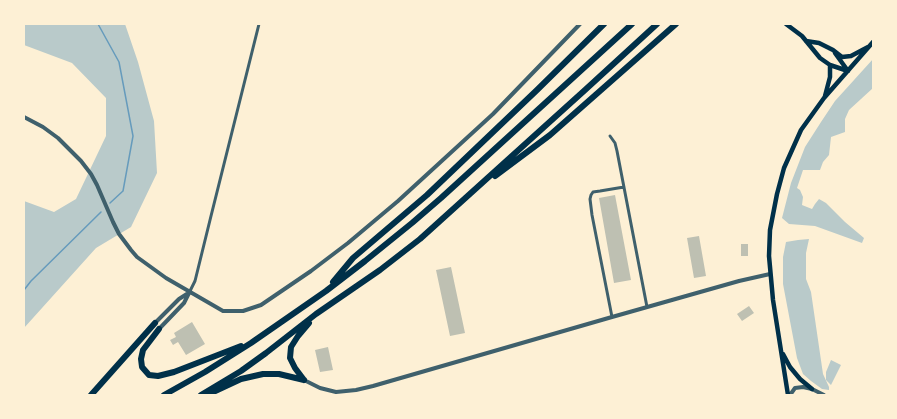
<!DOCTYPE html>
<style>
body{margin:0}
#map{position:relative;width:897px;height:419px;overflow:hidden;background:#fdf0d5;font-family:Jost,sans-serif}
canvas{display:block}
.frame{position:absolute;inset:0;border:25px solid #fdf0d5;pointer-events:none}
</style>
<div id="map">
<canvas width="897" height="419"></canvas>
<div class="frame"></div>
</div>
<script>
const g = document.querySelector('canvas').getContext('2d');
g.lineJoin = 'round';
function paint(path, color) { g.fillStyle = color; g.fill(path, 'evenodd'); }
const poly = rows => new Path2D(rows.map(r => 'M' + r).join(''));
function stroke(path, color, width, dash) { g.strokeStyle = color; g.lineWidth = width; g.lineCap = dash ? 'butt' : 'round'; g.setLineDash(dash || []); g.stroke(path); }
paint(poly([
 [24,24,125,24,138,62,154,121,157,173,131,227,96,248,24,328,24,201,54,212,76,199,106,136,106,98,72,63,24,45],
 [873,59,873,88,849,110,845,119,845,132,831,137,829,155,823,162,820,170,803,170,797,188,800,190,803,197,802,205,812,209,815,204,819,199,826,203,845,222,864,238,862,243,815,226,789,224,782,218,791,183,805,147,821,122,835,101],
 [809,239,806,253,806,279,811,292,823,374,829,387,829,390,822,389,811,381,803,374,797,358,783,284,783,257,786,242,798,240],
 [831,360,841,365,831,385,826,380,826,372]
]), '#b9caca');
stroke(poly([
 [98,24,119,62,133,136,123,191,110,203],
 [24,290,31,281,101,212]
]), '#669bbc', 1.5);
paint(poly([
 [615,195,631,280,614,283,599,198],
 [699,236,706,276,694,278,687,238],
 [741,244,748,244,748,256,741,256],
 [451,267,465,333,450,336,436,270],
 [749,306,754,313,742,321,737,314],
 [192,322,205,344,186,355,178,342,173,345,170,340,176,337,174,333],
 [328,347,333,370,320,372,315,350]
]), '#bec0b2');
stroke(poly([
 [610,136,615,143,617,151,647,307],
 [190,291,195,281,211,216,259,24],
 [612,317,592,215,590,199,591,195,593,192,600,191,624,187]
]), '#3f606c', 3);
stroke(poly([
 [24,117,43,127,58,138,81,161,91,174,97,185,113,222,119,234,131,250,137,257,166,278,223,311,243,311,261,305,311,271,348,243,398,201,493,114,580,24],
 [155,323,179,299,190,292],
 [159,329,184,303,190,291],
 [304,380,320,388,336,392,356,390,373,386,612,317,739,281,770,274],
 [790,395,795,388,803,387,812,389,824,395]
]), '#3f606c', 4);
stroke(poly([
 [786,24,802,36,820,58,830,65,848,71],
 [806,41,819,43,833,50,842,57,851,56,868,47],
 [835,53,848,71],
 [825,96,830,77,830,65],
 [783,354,790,367,800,379,812,389],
 [788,395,773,300,769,256,770,230,777,194,784,168,801,130,824,98,873,42]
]), '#003049', 4.5);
stroke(poly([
 [495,176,550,135,676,24],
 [333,282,353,258,427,195,537,90,604,24],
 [159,329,143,350,141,359,142,367,149,375,158,376,174,372,241,346],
 [304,380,295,368,290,358,291,347,298,336,309,323],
 [211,393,241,379,263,374,279,374,304,380],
 [91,395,155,323],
 [164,395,205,372,251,343,326,291,365,261,412,223,441,198,632,24],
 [201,395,241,371,266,353,316,314,380,270,420,239,585,90,657,24]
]), '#003049', 6);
</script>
